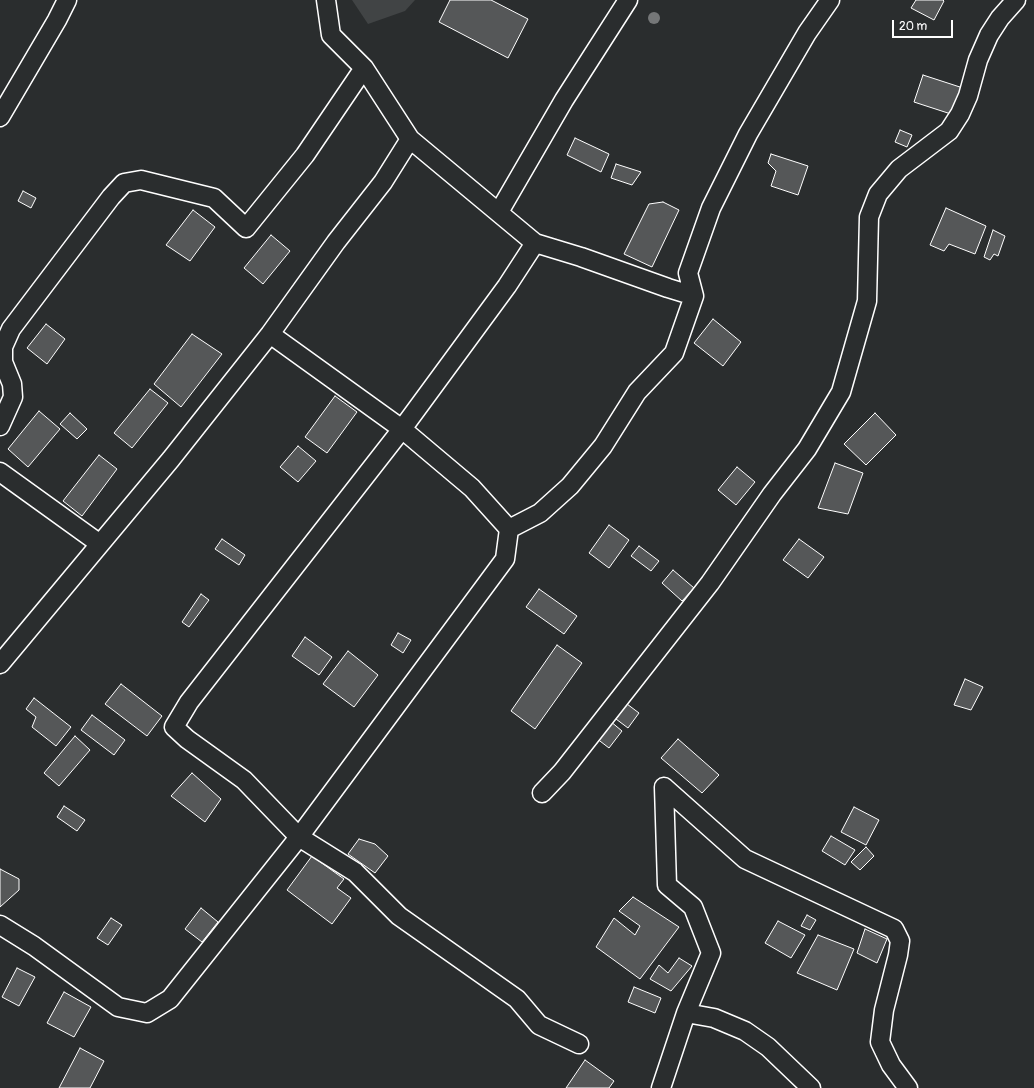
<!DOCTYPE html>
<style>
body{margin:0}
#map{position:relative;width:1034px;height:1088px;overflow:hidden;background:#2a2d2e;font-family:Pangolin,sans-serif}
canvas{display:block}
.scale{position:absolute;left:892px;top:20px;width:61px;height:18px;box-sizing:border-box;border:2px solid #fff;border-top:0;padding-left:5px;font-size:12px;line-height:14px;white-space:nowrap;color:#fff;-webkit-text-stroke:3px #2a2d2e;paint-order:stroke}
</style>
<div id="map">
<canvas width="1034" height="1088"></canvas>
<div class="scale">20 m</div>
</div>
<script>
const g = document.querySelector('canvas').getContext('2d');
g.lineJoin = 'round';
function paint(path, color) { g.fillStyle = color; g.fill(path, 'evenodd'); }
const poly = rows => new Path2D(rows.map(r => 'M' + r).join(''));
function stroke(path, color, width, dash) { g.strokeStyle = color; g.lineWidth = width; g.lineCap = dash ? 'butt' : 'round'; g.setLineDash(dash || []); g.stroke(path); }
paint(poly([
 [352,0,415,0,405,11,368,24]
]), '#414445');
const building = poly([
 [450,0,491,0,528,19,508,58,439,22,450,0],
 [916,0,943,0,944,1,934,20,911,8,916,0],
 [923,75,963,88,954,115,914,102,923,75],
 [900,130,912,135,907,147,895,142,900,130],
 [575,138,609,154,601,172,567,155,575,138],
 [771,154,808,166,798,195,771,186,776,171,768,163,771,154],
 [616,164,641,172,632,185,611,178,616,164],
 [23,191,36,198,31,208,18,201,23,191],
 [663,202,679,210,652,267,624,254,649,204,663,202],
 [946,208,986,226,975,254,949,244,944,251,930,245,946,208],
 [193,210,215,227,190,261,166,245,193,210],
 [993,230,1005,236,998,256,994,254,990,260,984,257,993,230],
 [271,235,290,251,263,284,244,268,271,235],
 [713,319,741,342,723,366,694,343,713,319],
 [46,324,65,339,47,364,27,348,46,324],
 [192,334,222,354,181,407,154,384,192,334],
 [150,389,168,403,132,448,114,433,150,389],
 [335,396,357,412,327,453,305,437,335,396],
 [39,411,60,429,28,467,8,449,39,411],
 [70,413,87,429,77,439,60,424,70,413],
 [875,413,896,435,866,465,844,444,875,413],
 [298,446,316,461,298,482,280,467,298,446],
 [99,455,117,469,82,516,63,501,99,455],
 [835,463,863,473,848,514,818,508,835,463],
 [737,467,755,482,736,505,718,490,737,467],
 [609,525,629,540,609,568,589,553,609,525],
 [222,539,245,555,239,565,215,549,222,539],
 [799,539,824,557,808,578,783,560,799,539],
 [639,546,659,561,651,571,631,556,639,546],
 [673,570,694,588,682,601,662,583,673,570],
 [539,589,577,616,564,634,526,607,539,589],
 [201,594,209,600,189,627,182,622,201,594],
 [398,633,411,640,403,653,391,645,398,633],
 [305,637,332,657,319,675,292,656,305,637],
 [557,645,582,663,535,729,511,711,557,645],
 [348,651,378,675,354,707,323,684,348,651],
 [965,679,983,687,971,710,954,705,965,679],
 [121,684,162,716,147,736,105,704,121,684],
 [34,698,71,727,56,746,32,727,36,717,26,709,34,698],
 [627,704,639,713,628,728,616,719,627,704],
 [92,715,125,740,114,755,81,730,92,715],
 [610,721,622,731,609,748,596,738,610,721],
 [75,736,90,750,59,786,44,773,75,736],
 [678,739,719,775,702,793,661,758,678,739],
 [192,773,221,799,205,822,171,796,192,773],
 [64,806,85,820,77,831,57,817,64,806],
 [854,807,879,820,866,845,841,832,854,807],
 [831,836,855,850,845,865,822,851,831,836],
 [359,839,375,844,388,856,375,873,348,854,359,839],
 [866,847,874,856,860,870,851,862,866,847],
 [312,856,344,879,337,888,351,898,332,924,287,890,312,856],
 [0,869,19,879,19,890,0,907,0,869],
 [633,897,679,927,640,979,596,947,614,918,635,935,640,926,619,911,633,897],
 [201,908,218,922,202,942,185,929,201,908],
 [807,915,816,920,810,930,801,926,807,915],
 [111,918,122,925,108,945,97,938,111,918],
 [778,921,805,935,791,958,765,943,778,921],
 [865,929,887,939,877,963,857,953,865,929],
 [818,935,854,949,837,990,797,973,818,935],
 [679,958,692,966,671,991,650,979,659,965,668,973,679,958],
 [17,968,35,977,19,1006,2,997,17,968],
 [634,987,661,998,655,1013,628,1002,634,987],
 [64,992,91,1007,74,1037,47,1023,64,992],
 [80,1048,104,1061,90,1088,59,1088,80,1048],
 [585,1060,614,1081,609,1088,566,1088,585,1060]
]);
paint(building, '#555758');
stroke(building, '#fff', 1);
const minor = poly([
 [326,0,331,35,364,68,410,139,535,243,507,286,402,429,189,702,174,727,187,739,244,780,299,837,355,872,399,916,517,999,539,1025,579,1044],
 [0,117,57,20,67,0],
 [499,212,564,100,628,0],
 [535,243,581,257,668,288,694,296,688,273,711,208,748,134,807,33,830,0],
 [0,426,13,397,12,384,3,362,3,347,11,329,111,197,124,183,141,180,214,198,246,228,305,155,364,68],
 [0,472,100,544],
 [509,529,540,513,570,486,603,446,637,392,674,353,694,296],
 [0,664,171,459,270,334,336,242,383,182,410,139],
 [664,787,745,859,894,929,900,941,898,955,884,1010,880,1042,891,1065,908,1088],
 [542,793,562,772,710,583,772,494,807,449,841,392,867,301,869,217,878,194,899,169,949,131,960,114,968,96,978,60,989,35,1000,18,1016,0],
 [0,925,34,946,118,1007,147,1013,170,999,299,837,505,559,509,529,472,488,402,429,270,334],
 [686,1013,714,1018,745,1031,768,1047,811,1088],
 [661,1088,686,1013,711,953,693,907,667,885,664,787]
]);
stroke(minor, '#fff', 21);
stroke(minor, '#2a2d2e', 18);
g.fillStyle = '#757778';
for (const [x, y] of [
 [654,18]
]) { g.beginPath(); g.arc(x, y, 6, 0, 2 * Math.PI); g.fill(); }
</script>
